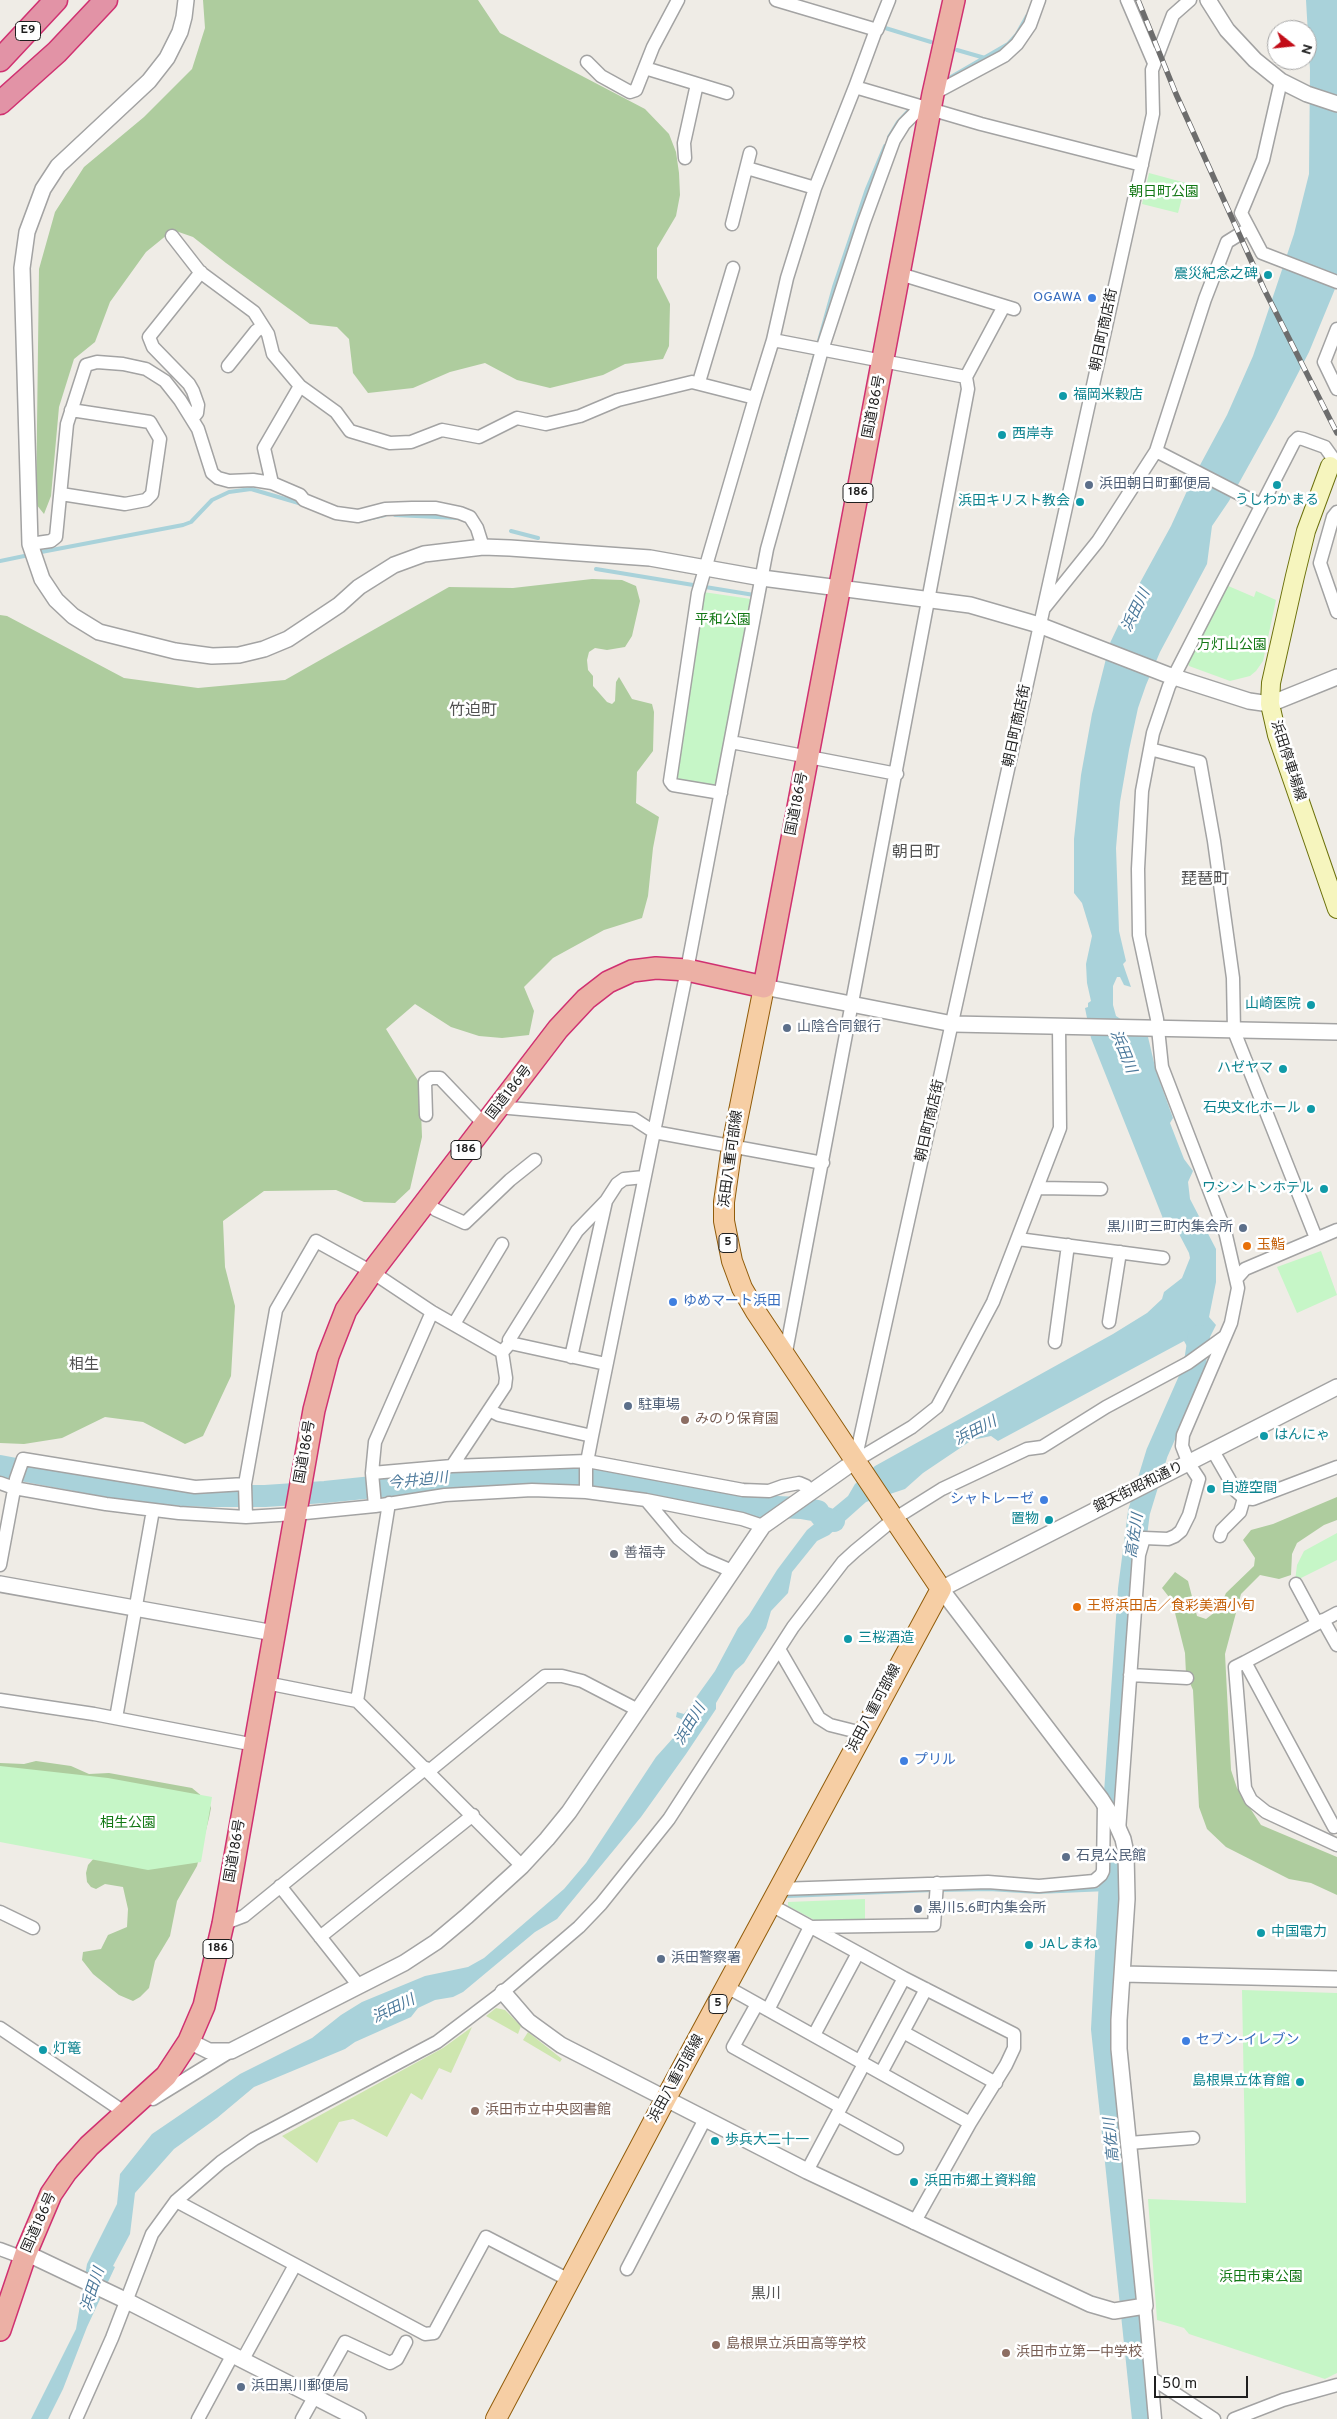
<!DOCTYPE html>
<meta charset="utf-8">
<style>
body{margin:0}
#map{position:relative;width:1337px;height:2419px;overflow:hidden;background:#efece6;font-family:Overpass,sans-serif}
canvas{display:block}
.north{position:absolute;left:1267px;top:20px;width:50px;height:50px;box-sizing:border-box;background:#fff;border:1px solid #a5a5a5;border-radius:50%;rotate:106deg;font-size:14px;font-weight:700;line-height:20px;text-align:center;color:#1f1f1f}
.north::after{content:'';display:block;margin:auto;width:18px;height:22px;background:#c20d18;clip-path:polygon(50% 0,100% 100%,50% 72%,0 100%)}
.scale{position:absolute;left:1154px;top:2376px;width:94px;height:22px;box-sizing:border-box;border:2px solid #1f1f1f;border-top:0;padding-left:6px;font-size:15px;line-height:18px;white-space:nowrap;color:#1f1f1f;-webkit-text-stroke:4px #fff;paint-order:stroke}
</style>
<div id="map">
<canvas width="1337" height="2419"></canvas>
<div class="north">N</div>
<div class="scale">50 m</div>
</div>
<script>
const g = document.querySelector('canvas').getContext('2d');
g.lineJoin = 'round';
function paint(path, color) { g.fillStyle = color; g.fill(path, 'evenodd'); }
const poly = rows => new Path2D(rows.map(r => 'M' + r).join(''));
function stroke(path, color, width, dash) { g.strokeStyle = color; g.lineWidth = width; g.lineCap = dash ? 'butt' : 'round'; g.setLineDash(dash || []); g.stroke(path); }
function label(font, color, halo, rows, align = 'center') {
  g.font = font + ' Overpass,"Noto Sans JP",sans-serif'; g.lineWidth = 5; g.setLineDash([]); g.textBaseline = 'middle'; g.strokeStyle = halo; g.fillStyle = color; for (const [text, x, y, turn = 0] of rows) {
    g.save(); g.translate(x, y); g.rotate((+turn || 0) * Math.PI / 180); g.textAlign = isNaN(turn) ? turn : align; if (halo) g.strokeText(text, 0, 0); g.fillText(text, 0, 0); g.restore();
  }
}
paint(poly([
 [496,2008,505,2010,521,2026,518,2034,486,2016],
 [472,2027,451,2073,439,2068,422,2100,411,2093,387,2137,353,2119,339,2122,317,2163,282,2136,443,2048],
 [528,2032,562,2059,560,2062,523,2040]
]), '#cee6af');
paint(poly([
 [203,0,478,0,500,33,645,109,669,134,676,152,679,173,680,195,676,216,657,248,657,278,670,304,669,346,663,359,625,364,603,375,550,388,517,380,485,363,450,372,413,388,368,393,353,373,349,339,337,327,310,324,226,263,193,237,173,230,146,252,110,302,95,342,74,359,59,407,51,496,44,514,36,504,39,269,55,212,84,167,144,117,192,69,205,28],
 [592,579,622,580,636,586,640,601,632,636,625,647,607,650,595,648,589,652,587,660,588,670,593,676,593,686,607,702,612,704,615,701,616,682,619,677,632,699,652,704,654,712,653,751,637,772,636,803,659,817,653,848,648,896,642,918,604,930,553,958,524,987,534,1011,529,1035,502,1038,479,1036,451,1027,415,1004,386,1029,420,1084,422,1137,410,1189,395,1203,364,1202,336,1190,264,1191,223,1221,225,1267,235,1306,231,1376,203,1436,185,1444,143,1422,105,1417,62,1438,24,1444,0,1443,0,615,7,616,124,678,198,688,285,680,449,587,513,588],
 [1337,1497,1337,1520,1324,1525,1297,1543,1292,1554,1291,1575,1279,1579,1260,1575,1241,1594,1225,1654,1231,1770,1237,1788,1261,1825,1337,1857,1337,1895,1311,1883,1289,1879,1226,1847,1207,1829,1199,1807,1193,1690,1186,1674,1185,1653,1172,1601,1162,1588,1175,1572,1188,1581,1197,1616,1206,1619,1219,1609,1226,1593,1254,1566,1255,1558,1243,1540,1251,1530,1273,1524],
 [36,1761,71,1766,89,1774,109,1773,192,1788,209,1802,211,1808,209,1818,197,1866,177,1901,170,1936,155,1961,149,1988,140,1997,133,2001,119,1995,93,1974,82,1960,83,1952,101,1949,108,1935,127,1927,128,1909,123,1887,105,1884,96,1889,91,1887,87,1882,86,1873,88,1865,95,1857,0,1801,0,1763,24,1764]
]), '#aecc9e');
paint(poly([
 [1149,173,1186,183,1178,213,1142,204],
 [1226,585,1254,597,1256,591,1276,600,1263,661,1256,671,1250,676,1230,681,1189,666,1187,662],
 [703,592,751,599,716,784,711,787,677,782,674,777],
 [1321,1251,1337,1295,1297,1313,1277,1267],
 [1337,1533,1337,1560,1295,1581,1297,1565,1304,1551],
 [0,1766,108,1778,212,1797,201,1862,148,1870,0,1842],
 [865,1899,865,1922,820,1923,788,1906,788,1902],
 [1242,1990,1337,1993,1337,2373,1325,2379,1189,2334,1184,2328,1157,2320,1148,2199,1246,2203]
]), '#c6f6c7');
paint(poly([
 [1306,0,1337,0,1337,284,1309,352,1275,418,1229,501,1212,526,1207,564,1160,652,1146,685,1138,708,1129,750,1120,802,1116,848,1119,931,1126,961,1123,964,1131,987,1124,985,1120,977,1117,977,1113,986,1113,1005,1116,1016,1148,1037,1156,1071,1173,1118,1170,1123,1184,1159,1193,1171,1188,1182,1190,1199,1216,1249,1216,1282,1209,1317,1216,1325,1207,1343,1193,1357,1184,1341,998,1441,991,1436,972,1440,923,1473,905,1489,866,1502,829,1535,817,1541,792,1572,788,1593,771,1611,766,1628,744,1663,735,1671,716,1703,716,1709,686,1754,641,1817,557,1919,535,1932,463,1992,453,1997,435,2000,418,2008,411,2017,355,2042,345,2049,254,2087,217,2118,174,2149,135,2193,130,2234,113,2266,115,2267,87,2327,63,2389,48,2419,31,2419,76,2329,87,2264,117,2204,120,2174,152,2134,240,2074,312,2038,341,2015,362,2002,425,1976,468,1967,484,1958,564,1889,586,1863,656,1757,683,1727,681,1719,676,1717,677,1712,684,1714,687,1710,715,1671,738,1628,749,1615,777,1570,807,1530,848,1496,855,1484,875,1466,1113,1334,1147,1313,1162,1299,1164,1292,1182,1278,1190,1258,1189,1253,1178,1232,1166,1226,1091,1038,1085,1008,1088,1007,1088,1003,1091,1001,1087,983,1086,964,1092,936,1082,903,1074,893,1074,839,1081,775,1092,714,1110,643,1130,601,1171,526,1192,480,1227,415,1253,356,1294,234,1309,174,1310,70]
]), '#a9d2da');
stroke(poly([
 [882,27,931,42],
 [957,50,985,58],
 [951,77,1008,44,1017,34,1027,16],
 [889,137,898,122,911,108],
 [785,463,834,287,867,189,885,146],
 [395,515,458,518],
 [358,521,385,515],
 [511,531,538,538],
 [36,553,183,525,191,522,212,500,229,492,251,489,302,504],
 [0,561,29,555],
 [596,569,754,595],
 [940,1890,989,1889,1037,1892,1108,1889],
 [788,1896,933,1890]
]), '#a9d2da', 4);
stroke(poly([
 [0,1466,111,1487,158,1494,209,1496,265,1496,325,1492,469,1477,553,1475,629,1483,752,1506,801,1508,818,1511,821,1516,834,1521],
 [1115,1793,1129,1589,1139,1512,1157,1453,1194,1369,1199,1336],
 [1111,1861,1102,2029,1143,2419]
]), '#a9d2da', 22);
const minor = poly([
 [776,0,877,30,889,0],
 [1127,0,1154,63],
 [876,30,855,87,981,124,1142,165],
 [587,62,601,76,630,92,636,90,653,47,678,0],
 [645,68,727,93],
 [1281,81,1263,160,1241,213,1262,253,1337,282],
 [933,94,1004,56,1017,44,1030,25,1039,0],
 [685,158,684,143,697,84],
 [747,168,815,188],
 [732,224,750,153],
 [172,236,200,272,254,312,268,334,273,354,300,386,336,412,350,431,390,443,411,442,442,430,479,437,517,418,546,424,580,416,618,400,692,382,755,398,773,340,787,278,815,188,855,87],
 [900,274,1014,309],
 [1337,329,1324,362,1337,389],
 [773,340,966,377,968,389,785,1357],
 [228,366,256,331,263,326],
 [966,377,1004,306],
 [699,382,733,268],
 [192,419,197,413,198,405,193,391,189,384,153,347,149,337,201,272],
 [1156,451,1261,505],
 [272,483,264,448,300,386],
 [61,494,125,504,146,500,152,494,160,439,150,422,71,410],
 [1337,512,1333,517,1320,563,1337,612],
 [30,544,51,541,56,537,67,424,86,365,97,362,123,364,146,369,165,381,180,400,198,429,212,473,218,478,229,481,253,480,272,483,300,495,304,500,336,513,358,516,385,509,412,508,436,508,460,513,470,517,477,528,483,547],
 [1045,607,1098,541,1156,451,1205,299,1227,242,1248,229],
 [731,742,897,774],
 [1150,749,1200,762,1214,841,1233,978,1234,1031,1316,1238],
 [721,793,673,785,670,781,698,593,755,398],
 [498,1107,634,1119,654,1132,823,1163],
 [426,1115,425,1082,431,1078,440,1078,485,1125],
 [1038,1188,1101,1189],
 [426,1202,436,1210,465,1223,510,1180,535,1160],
 [1018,1239,1163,1258],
 [1237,1278,1245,1269,1337,1230],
 [1109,1322,1120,1252],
 [454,1324,502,1244],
 [1055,1342,1068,1245],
 [510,1343,509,1340,577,1231,606,1201],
 [504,1350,510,1343,606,1364],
 [571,1357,606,1201,617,1184,624,1179,644,1177],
 [489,1410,499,1415,592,1436],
 [1213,1451,1236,1491,1244,1498,1253,1499,1337,1467],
 [855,1461,1153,114,1152,70,1173,15,1190,0],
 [855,1461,912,1427,937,1407,993,1302,1060,1128,1059,1026],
 [372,1473,452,1466,587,1461,743,1490,769,1491,783,1486,799,1483,806,1486,810,1491],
 [0,1483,14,1488,106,1504,179,1513,246,1517,295,1514,375,1506,445,1495,532,1490,586,1492,646,1500,742,1519,763,1526],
 [586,1492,586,1467,592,1436,687,970,767,549,822,350,864,222,894,140,904,124,921,107],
 [646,1500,678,1538,695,1552,704,1559,732,1571],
 [375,1506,372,1473,375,1442,432,1312],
 [246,1517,245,1484,276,1310,316,1241,372,1272,432,1312,502,1352,506,1378,505,1386,452,1466],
 [1220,1536,1222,1530,1240,1512,1244,1498],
 [0,1565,16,1479,23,1459,195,1487,245,1484],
 [1296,1584,1317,1623],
 [1337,1613,1245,1662,1334,1827,1337,1826],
 [1323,1620,1337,1645],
 [779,1649,819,1718,830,1725,862,1733],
 [1245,1662,1235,1667,1245,1788,1251,1800,1266,1812,1337,1845],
 [1130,1675,1187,1678],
 [266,1683,357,1701,522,1866],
 [0,1700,94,1714,255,1745],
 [357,1701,389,1503],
 [116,1718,153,1510],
 [429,1771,545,1676,562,1676,582,1681,638,1710],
 [1119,1831,1139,1555,1144,1538,1168,1539,1175,1536,1181,1531,1189,1515,1199,1479,1189,1464,1182,1446,1183,1435,1231,1323,1238,1288,1225,1231,1162,1067,1157,1019,1139,935,1138,869,1142,791,1153,733,1169,686,1294,442,1298,438,1303,439,1325,447,1337,464],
 [280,1886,359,1986],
 [779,1889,988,1882,1039,1886,1094,1881,1101,1875,1103,1871,1104,1804],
 [771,1905,904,1978,1014,2034,1014,2048,1006,2065,970,2123,914,2223],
 [0,1912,33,1928],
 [223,1924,244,1916,426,1768],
 [320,1937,473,1815],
 [727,1987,970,2123],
 [757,2004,733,2047,841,2107],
 [768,2010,810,1927,934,1925,937,1883],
 [0,2028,124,2112,131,2109],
 [903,2032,996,2083],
 [814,2035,858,1953],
 [860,2061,904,1978],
 [881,2073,926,1989],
 [153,2099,231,2051],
 [837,2115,897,2148],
 [1129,2143,1193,2138],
 [807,2171,864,2064],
 [176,2201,425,2334,434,2333,486,2237,569,2280],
 [0,2249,24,2258],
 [627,2269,705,2119],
 [1145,2306,1155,2419],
 [242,2361,295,2265],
 [1153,2379,1214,2419],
 [76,2419,112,2338,152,2234,176,2201,221,2162,254,2139,437,2042,503,1992,579,1927,601,1904,669,1819,793,1627,843,1562,855,1551,894,1519,942,1489,1027,1449,1042,1447,1106,1407,1188,1363,1224,1337],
 [198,2419,232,2356],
 [302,2419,345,2342,390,2363,397,2359,406,2342],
 [1234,2419,1283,2400,1337,2385]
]);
const tertiary = poly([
 [186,0,184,17,180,32,167,58,149,81,58,166,43,189,27,232,22,268,30,544,42,579,56,600,73,616,99,632,175,651,212,656,239,655,264,649,288,639,339,605,359,587,394,565,424,554,483,547,510,548,650,558,762,578,970,605,1039,625,1168,675,1249,701,1270,704,1337,677],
 [1208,0,1227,30,1255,60,1281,81,1307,94,1337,104],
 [764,987,953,1024,1337,1032],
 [0,1584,274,1633],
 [1123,1974,1337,1979],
 [503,1992,528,2021,561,2045,807,2171,1090,2304,1114,2311,1145,2306,1119,2049,1119,2020,1127,1899,1126,1853,1123,1839,1115,1821,1101,1799,941,1589,1337,1387],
 [189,2041,209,2051,231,2051,404,1963,436,1942,467,1916,522,1866,547,1839,569,1812,763,1526,855,1461],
 [26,2253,127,2301,358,2419]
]);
const secondary = poly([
 [1330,466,1306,531,1295,576,1271,683,1270,704,1277,735,1337,909]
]);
const primary = poly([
 [496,2419,666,2098,941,1589,756,1312,742,1288,732,1261,724,1221,724,1202,732,1146,764,987]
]);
const trunk = poly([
 [0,2330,26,2253,51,2194,66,2172,89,2146,166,2076,189,2041,204,2006,223,1924,314,1410,328,1356,346,1310,372,1272,558,1029,586,999,608,982,632,971,656,968,687,970,764,987,933,94,954,0]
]);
const motorway = poly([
 [0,60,56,0],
 [0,103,57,52,106,0]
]);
stroke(minor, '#a3a3a3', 15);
stroke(tertiary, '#a3a3a3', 18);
stroke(secondary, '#6c710c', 20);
stroke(primary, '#915c0a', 22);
stroke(trunk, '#d03171', 24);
stroke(motorway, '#d03171', 25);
stroke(minor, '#fff', 12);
stroke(tertiary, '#fff', 15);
stroke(secondary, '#f6f5be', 18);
stroke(primary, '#f6cea4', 20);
stroke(trunk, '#ecb0a5', 21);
stroke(motorway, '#e293a6', 22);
const rail = poly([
 [1138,0,1176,94,1264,289,1337,433]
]);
stroke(rail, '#6d6d6d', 5.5);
stroke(rail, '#fff', 4, [11]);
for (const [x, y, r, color] of [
 [1268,275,5,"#0f9aa8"],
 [1092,298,5,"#3f7fe0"],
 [1063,396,5,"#0f9aa8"],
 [1002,435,5,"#0f9aa8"],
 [1089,485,5,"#5c6f8a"],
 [1277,485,5,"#0f9aa8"],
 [1080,502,5,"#0f9aa8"],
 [1311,1005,5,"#0f9aa8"],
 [787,1028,5,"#5c6f8a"],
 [1283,1069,5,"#0f9aa8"],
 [1311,1109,5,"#0f9aa8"],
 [1324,1189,5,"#0f9aa8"],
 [1243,1228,5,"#5c6f8a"],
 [1247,1246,5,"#e8710a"],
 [673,1302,5,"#3f7fe0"],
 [628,1406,5,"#5c6f8a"],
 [685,1420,5,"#8d6e63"],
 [1264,1436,5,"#0f9aa8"],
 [1211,1489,5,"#0f9aa8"],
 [1044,1500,5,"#3f7fe0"],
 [1049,1520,5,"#0f9aa8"],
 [614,1554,5,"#6b7280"],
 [1077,1607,5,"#e8710a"],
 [848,1639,5,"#0f9aa8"],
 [904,1761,5,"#3f7fe0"],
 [1066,1857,5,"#5c6f8a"],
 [918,1909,5,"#5c6f8a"],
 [1261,1933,5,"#0f9aa8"],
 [1029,1945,5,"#0f9aa8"],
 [661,1959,5,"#5c6f8a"],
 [1186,2041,5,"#3f7fe0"],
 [43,2050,5,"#0f9aa8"],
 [1300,2082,5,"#0f9aa8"],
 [475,2111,5,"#8d6e63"],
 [715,2141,5,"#0f9aa8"],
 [914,2182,5,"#0f9aa8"],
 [716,2345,5,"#8d6e63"],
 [1006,2353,5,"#8d6e63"],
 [241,2387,5,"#5c6f8a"]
]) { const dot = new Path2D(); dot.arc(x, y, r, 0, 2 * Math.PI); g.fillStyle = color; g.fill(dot); stroke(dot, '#fff', 2); }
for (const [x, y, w] of [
 [28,31,25],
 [858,493,30],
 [466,1150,30],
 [728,1243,18],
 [218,1949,30],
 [718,2004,18]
]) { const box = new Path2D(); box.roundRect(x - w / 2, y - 9.5, w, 19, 4); g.fillStyle = '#fff'; g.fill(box); stroke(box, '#1f1f1f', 1); }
label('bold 12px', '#1f1f1f', null, [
 ["E9",28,31],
 ["186",858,493],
 ["186",466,1150],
 ["5",728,1243],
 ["186",218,1949],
 ["5",718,2004]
]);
label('14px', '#137815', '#fff', [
 ["朝日町公園",1164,193],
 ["平和公園",723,621],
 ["万灯山公園",1232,646],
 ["相生公園",128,1824],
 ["浜田市東公園",1261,2278]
]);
label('14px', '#0d838f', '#fff', [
 ["震災紀念之碑",1258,275,"right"],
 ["福岡米穀店",1073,396],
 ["西岸寺",1012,435],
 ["うしわかまる",1277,501,"center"],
 ["浜田キリスト教会",1070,502,"right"],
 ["山崎医院",1301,1005,"right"],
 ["ハゼヤマ",1273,1069,"right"],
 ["石央文化ホール",1301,1109,"right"],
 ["ワシントンホテル",1314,1189,"right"],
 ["はんにゃ",1274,1436],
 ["自遊空間",1221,1489],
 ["置物",1039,1520,"right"],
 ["三桜酒造",858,1639],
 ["中国電力",1271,1933],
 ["JAしまね",1039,1945],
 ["灯篭",53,2050],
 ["島根県立体育館",1290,2082,"right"],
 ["歩兵大二十一",725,2141],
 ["浜田市郷土資料館",924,2182]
], 'left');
label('14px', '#366cbe', '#fff', [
 ["OGAWA",1082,298,"right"],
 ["ゆめマート浜田",683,1302],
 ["シャトレーゼ",1034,1500,"right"],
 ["プリル",914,1761],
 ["セブン-イレブン",1196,2041]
], 'left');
label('14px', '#1f1f1f', '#fff', [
 ["朝日町商店街",1105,330,-78],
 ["国道186号",875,407,-79],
 ["朝日町商店街",1018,726,-78],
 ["浜田停車場線",1287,761,72],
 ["国道186号",798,804,-79],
 ["国道186号",510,1093,-52],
 ["朝日町商店街",931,1121,-77],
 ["浜田八重可部線",732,1159,-82],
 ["国道186号",306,1452,-80],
 ["銀天街昭和通り",1139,1488,-26],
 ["浜田八重可部線",875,1709,-62],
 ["国道186号",236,1851,-80],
 ["浜田八重可部線",677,2079,-61],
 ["国道186号",40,2223,-66]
]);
label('14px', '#4e5e75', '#fff', [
 ["浜田朝日町郵便局",1099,485],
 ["山陰合同銀行",797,1028],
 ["黒川町三町内集会所",1233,1228,"right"],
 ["駐車場",638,1406],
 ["石見公民館",1076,1857],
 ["黒川5.6町内集会所",928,1909],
 ["浜田警察署",671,1959],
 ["浜田黒川郵便局",251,2387]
], 'left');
label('14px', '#c56008', '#fff', [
 ["玉鮨",1257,1246],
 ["王将浜田店／食彩美酒小旬",1087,1607]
], 'left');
label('14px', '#785e54', '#fff', [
 ["みのり保育園",695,1420],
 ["浜田市立中央図書館",485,2111],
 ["島根県立浜田高等学校",726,2345],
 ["浜田市立第一中学校",1016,2353]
], 'left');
label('14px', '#5b616d', '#fff', [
 ["善福寺",624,1554]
], 'left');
label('italic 15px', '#4b789a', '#fff', [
 ["浜田川",1137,611,-64],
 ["浜田川",1122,1052,68],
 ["浜田川",976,1432,-27],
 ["今井迫川",418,1482,-6],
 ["高佐川",1136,1536,-81],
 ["浜田川",691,1725,-59],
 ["浜田川",394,2010,-26],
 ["高佐川",1113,2140,-96],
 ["浜田川",94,2290,-72]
]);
label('15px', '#525252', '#fff', [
 ["相生",84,1366],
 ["黒川",766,2295]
]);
label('16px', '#525252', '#fff', [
 ["竹迫町",473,712],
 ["朝日町",916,854],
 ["琵琶町",1205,881]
]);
</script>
